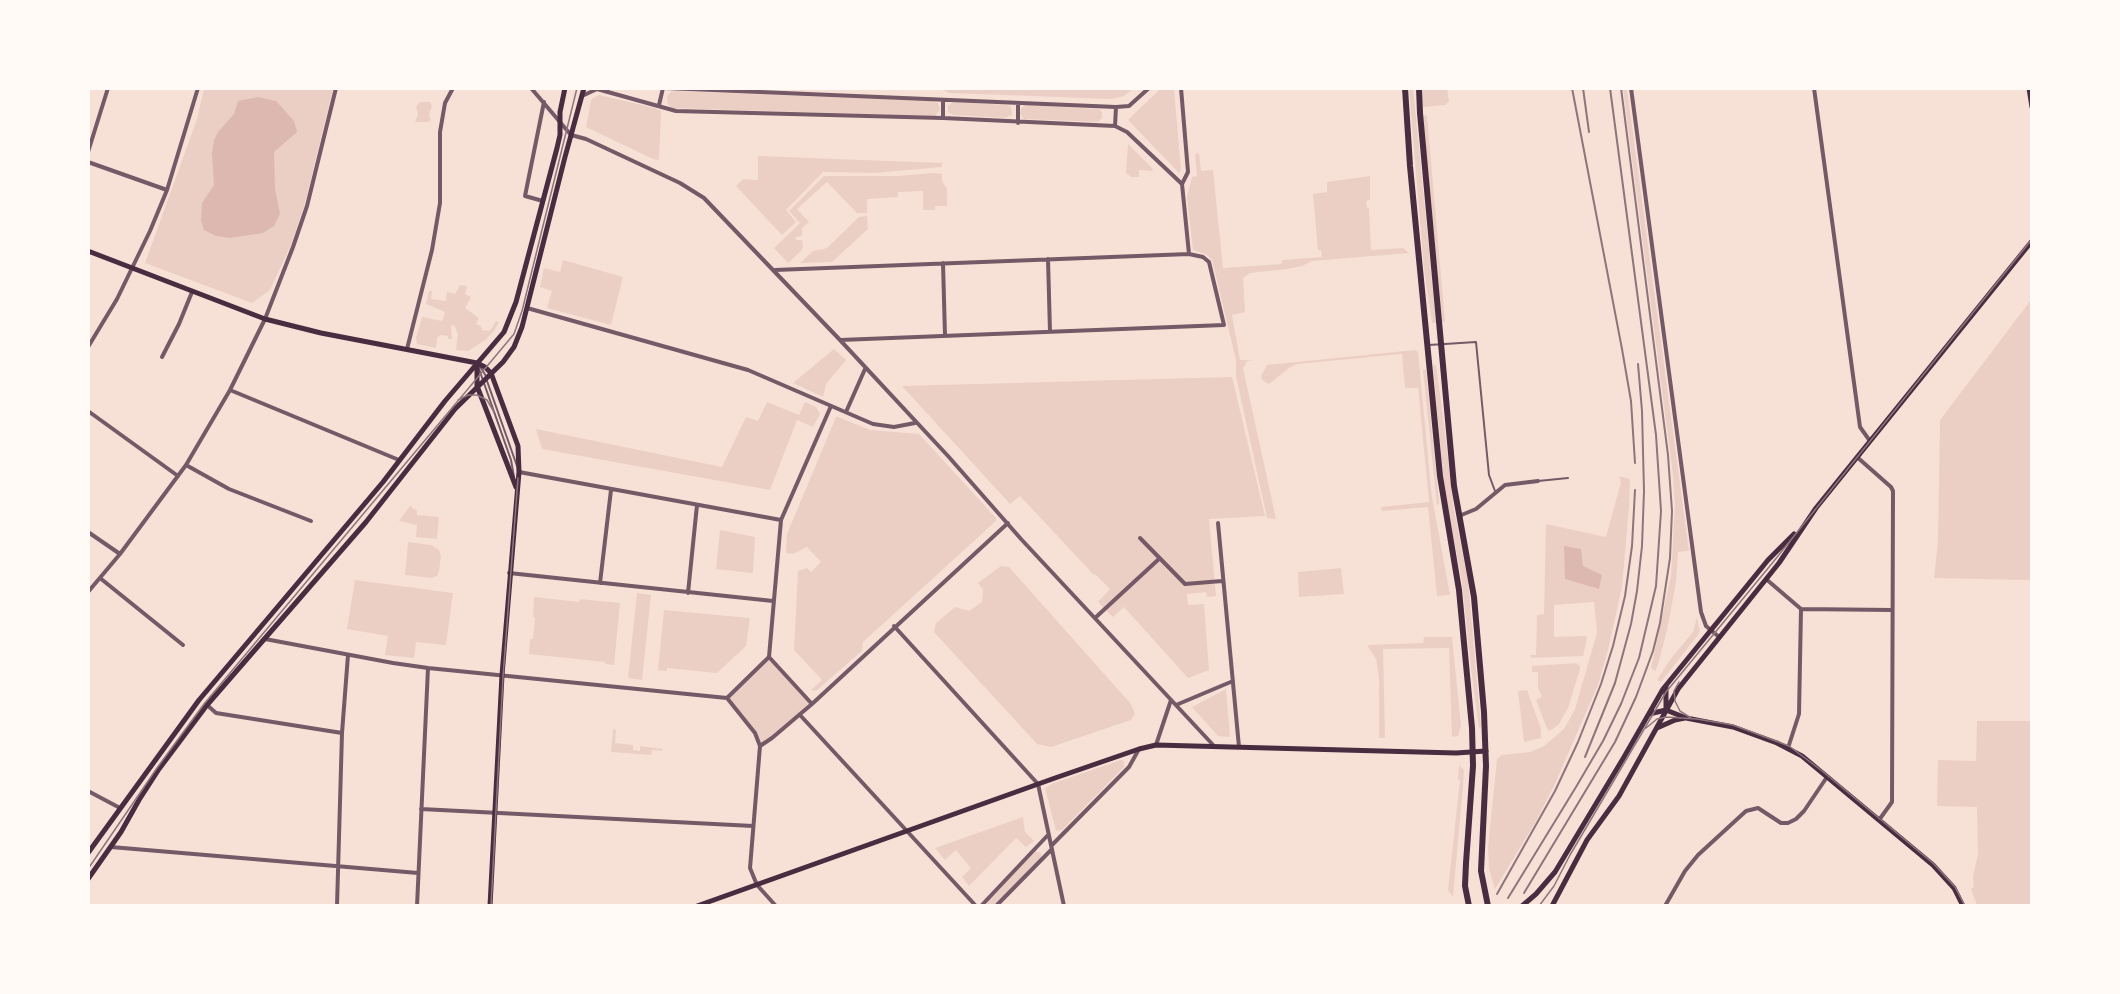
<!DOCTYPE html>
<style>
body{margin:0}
#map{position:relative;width:2120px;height:994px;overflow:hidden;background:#f7e1d7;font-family:"Space Grotesk",sans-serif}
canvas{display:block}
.frame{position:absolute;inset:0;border:90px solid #fffaf5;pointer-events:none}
</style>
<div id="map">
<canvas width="2120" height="994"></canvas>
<div class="frame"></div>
</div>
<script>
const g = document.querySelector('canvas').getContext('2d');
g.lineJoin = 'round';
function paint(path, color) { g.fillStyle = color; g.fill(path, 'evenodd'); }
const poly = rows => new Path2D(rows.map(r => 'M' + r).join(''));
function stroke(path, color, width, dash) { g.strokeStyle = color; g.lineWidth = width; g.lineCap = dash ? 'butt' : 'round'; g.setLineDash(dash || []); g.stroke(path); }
paint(poly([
 [939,88,1133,88,1133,89,1124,96,1112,99,949,93],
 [204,89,333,89,305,203,291,245,270,290,252,303,145,263,197,119],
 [1160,89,1174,89,1181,170,1179,173,1128,120],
 [1409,89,1413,89,1419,147,1436,323,1432,323,1424,269],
 [1423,89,1447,89,1449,101,1445,105,1423,107],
 [1623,89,1627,89,1689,551,1678,552,1676,583,1667,630,1658,665,1655,671,1651,668,1671,576,1675,506,1673,475],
 [675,91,931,101,938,103,940,110,935,116,672,108,668,104,667,96,671,92],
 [599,95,655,108,661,111,659,160,653,159,586,127,591,101,593,98],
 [420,102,430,102,432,106,429,115,431,120,428,122,415,122,418,114,416,107],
 [953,102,1008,105,1011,107,1012,115,1005,118,953,115,948,112,948,106],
 [1026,105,1099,109,1102,112,1102,118,1098,122,1024,119,1020,114,1021,108],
 [1427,115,1445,322,1442,322,1423,116],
 [1128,144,1153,169,1152,171,1139,170,1139,177,1131,177,1126,173],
 [1199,153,1201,171,1213,170,1223,268,1281,264,1283,260,1322,257,1321,250,1318,250,1313,194,1327,192,1327,182,1370,176,1370,200,1366,201,1367,208,1369,208,1371,250,1403,248,1409,253,1312,261,1302,266,1287,269,1250,273,1243,278,1245,312,1232,315,1240,360,1255,360,1247,361,1243,368,1276,519,1267,518,1236,376,1236,360,1212,260,1207,255,1193,250,1187,197,1192,177,1197,176,1195,154],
 [758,156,942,163,942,167,875,173,823,172,786,210,796,222,782,235,736,186,743,179,758,180],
 [933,173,942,174,942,181,947,189,947,206,935,206,935,210,923,210,923,191,898,192,898,197,867,199,867,213,857,213,827,182,797,209,809,222,802,228,802,236,796,237,796,240,802,240,803,247,801,251,788,263,774,248,800,223,789,211,824,176,898,176],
 [867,216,868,229,832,262,800,263,813,251,824,249,828,247,859,217],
 [563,260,623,277,611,325,547,308,552,291,540,287,544,268,560,272],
 [460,285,467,286,465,294,471,297,465,308,479,318,476,324,481,326,482,330,490,331,496,321,499,322,494,331,485,340,468,351,456,350,458,334,454,325,451,326,452,339,448,339,448,336,440,335,437,338,436,348,417,344,416,338,422,317,442,321,445,312,426,304,429,291,432,291,431,299,446,301,447,292,455,294],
 [2031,300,2031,580,1934,578,1938,542,1940,420],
 [834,349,846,360,826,384,823,397,793,383],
 [1415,350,1418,352,1432,497,1450,595,1437,596,1428,507,1382,511,1381,507,1429,502,1418,388,1405,388,1402,354,1297,364,1289,368,1269,384,1262,380,1261,376,1267,365],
 [1433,365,1436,365,1443,416,1454,510,1468,580,1481,727,1479,728,1471,668,1462,581,1445,494],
 [1423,370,1426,370,1439,503,1437,506],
 [1232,377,1265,516,1209,519,1216,596,1207,597,1206,592,1187,594,1188,605,1204,604,1209,670,1188,678,1124,607,1113,617,1098,602,1110,589,1095,574,1094,575,1020,496,1010,504,902,386],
 [767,402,799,415,805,402,816,407,820,414,813,427,797,420,770,490,542,449,536,429,722,467,746,417,758,421],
 [836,417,838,417,870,430,919,434,996,518,996,521,863,642,862,651,817,690,814,691,811,690,822,680,794,650,798,571,807,568,811,572,821,562,807,547,793,554,786,553,787,534],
 [1619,476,1630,479,1629,507,1622,587,1608,650,1598,685,1554,786,1535,823,1495,889,1489,869,1488,848,1497,759,1502,755,1530,752,1544,746,1564,729,1575,709,1597,633,1594,602,1554,605,1554,637,1586,636,1587,638,1583,656,1531,658,1530,655,1536,655,1537,615,1544,614,1546,524,1606,537,1621,482],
 [410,506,417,511,417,515,439,517,437,539,416,537,417,525,399,521],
 [720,530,755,537,753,573,716,569],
 [408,542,431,545,439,550,441,556,439,571,437,576,431,578,405,575],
 [1001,566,1009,567,1131,704,1135,714,1131,720,1051,747,1037,744,934,632,936,623,955,607,969,611,982,602,983,590,978,583],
 [1341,568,1344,594,1299,597,1298,572],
 [355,580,453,593,446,645,416,642,414,658,385,655,388,636,347,629],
 [637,593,651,595,642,680,628,678],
 [534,597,579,602,580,599,620,603,614,665,605,664,605,662,529,654,530,639,533,639,535,618,533,617],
 [664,610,750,618,746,646,717,673,667,668,667,671,658,670],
 [1697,617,1700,631,1698,635,1661,682,1657,680,1669,661,1693,632],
 [1424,637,1452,637,1461,726,1458,736,1452,737,1449,648,1383,649,1385,738,1379,738,1379,677,1376,659,1367,645,1423,643],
 [769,657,812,704,760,746,755,733,727,698],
 [1576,663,1580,666,1580,669,1568,708,1559,724,1553,729,1548,731,1536,700,1542,697,1538,688,1538,672,1532,672,1532,666],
 [1226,689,1230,737,1218,736,1192,707],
 [1527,690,1541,729,1541,738,1524,742,1518,691],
 [1977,721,2031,721,2031,905,1977,905,1971,889,1974,887,1973,877,1978,854,1977,807,1937,806,1938,760,1976,761],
 [613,729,616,730,615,743,633,745,633,750,640,751,640,746,663,749,662,751,652,750,651,755,611,752],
 [1121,760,1124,761,1124,767,1062,830,1056,831,1045,788,1051,784],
 [1459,765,1464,770,1463,786,1453,897,1448,890,1460,780,1458,779],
 [1023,817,1025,832,1034,841,1026,847,1016,838,969,886,962,877,971,868,956,850,945,860,935,848],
 [1035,851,1041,853,1041,858,994,905,986,905,986,901]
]), '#ebcfc5');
paint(poly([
 [258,97,276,101,294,121,297,132,274,152,275,189,280,214,274,226,263,233,230,238,216,236,204,230,201,220,202,203,214,185,212,153,214,140,218,132,234,114,238,101],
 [1564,546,1581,549,1583,566,1602,575,1599,589,1565,579]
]), '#dcb8b0');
stroke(poly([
 [1429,345,1476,342,1489,475,1495,491],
 [479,365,486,376],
 [479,369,511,460,514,477],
 [487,381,517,466],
 [1538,481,1568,478]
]), '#755966', 2);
stroke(poly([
 [531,88,571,135,586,139,680,183,704,198,840,340,948,456,1021,539,1215,747],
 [665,88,1116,107,1129,106,1149,88],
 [1181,88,1188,172,1182,184],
 [1631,88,1701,612,1706,626,1719,637],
 [1814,88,1860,427,1870,441],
 [582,96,597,89,676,111,943,118,1115,126,1127,132,1182,184,1189,254],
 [659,105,663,88],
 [943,118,943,100],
 [1018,123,1018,103],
 [1115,126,1116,107],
 [88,152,108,88],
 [88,162,167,190],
 [543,201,525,196,544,102],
 [1048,259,1050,332],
 [943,263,945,336],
 [775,270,1189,254,1203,257,1209,262,1224,325,840,340],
 [527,308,748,370,873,424,894,427,915,423],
 [88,347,117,299,150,231,167,190,198,88],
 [407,349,432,250,440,203,440,132,445,103,453,88],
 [162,357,179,324,192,292],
 [230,390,399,460],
 [88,411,178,476],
 [846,412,865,369],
 [1857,457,1891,487,1893,491,1892,802,1879,820],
 [186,465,229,489,311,521],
 [519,472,781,520],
 [1459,516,1476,509,1505,485,1538,481],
 [1218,523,1239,747],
 [88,532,120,554],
 [1140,538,1185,584,1222,581],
 [509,573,773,601],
 [100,578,183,645],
 [1766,579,1801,609,1892,610],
 [600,583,611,490],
 [88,592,120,554,186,465,230,390,265,319,293,247,307,206,336,88],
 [688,593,697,505],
 [1095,618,1160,558],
 [894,626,1038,784,1064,906],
 [265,639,393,663,428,668,727,698],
 [769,657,727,698,755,733,760,746,750,868,757,885,776,906],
 [769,657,781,520,831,406],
 [769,657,812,704],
 [207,705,216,713,342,733],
 [1176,705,1233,681],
 [800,715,976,906],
 [1156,745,1171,700],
 [760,746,772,738,812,704,1008,523],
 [1788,748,1799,714,1801,609],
 [88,791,120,808],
 [421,809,753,826],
 [1052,845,1129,767,1139,749],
 [111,847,418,873],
 [337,906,342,733,348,655],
 [417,906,428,668],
 [981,906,1048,835],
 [996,906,1052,849],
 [1665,906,1685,871,1698,855,1746,811,1758,808,1781,823,1788,823,1796,819,1804,811,1827,777]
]), '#755966', 4);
stroke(poly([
 [2029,88,2032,107],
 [88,251,265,319,321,333,477,363,485,367,491,373,518,446,519,472,502,675,490,906],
 [477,366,477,386,516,487],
 [1666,686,1666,709],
 [1649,714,1666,710,1686,718,1733,727,1777,743,1802,756,1933,865,1954,888,1963,906],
 [1657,728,1675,720,1685,718],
 [88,853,199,700,383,482,445,401,504,332,516,302,557,148,560,135,560,112,565,88],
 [88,879,121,832,139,800,159,769,207,705,366,522,455,409,503,362,514,347,522,327,565,157,584,88],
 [697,906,1055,778,1139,749,1156,745,1456,753,1486,751],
 [1522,906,1536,894,1555,872,1624,757,1663,689,1768,560,1794,534],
 [1552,906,1587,840,1619,796,1678,689,1779,563,1816,508,2032,241]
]), '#4a2c40', 5);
stroke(poly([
 [1405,88,1410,166,1440,476,1459,590,1472,728,1473,766,1466,863,1465,886,1469,906],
 [1419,88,1420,113,1454,486,1474,597,1484,712,1486,766,1481,871,1488,906]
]), '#4a2c40', 6);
stroke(poly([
 [458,400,468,395,477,395,487,400,494,412],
 [1679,682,1674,691,1675,701,1680,711,1691,718],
 [1646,728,1657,719,1666,717,1697,719,1733,725,1789,746,1821,770,1934,864,1955,887,1965,906],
 [88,869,157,768,204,704,514,334,522,311,577,88],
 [491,906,503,677,518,478],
 [1539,906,1554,886,1570,855,1666,692,1774,561,2032,239]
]), '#8f747c', 1.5);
stroke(poly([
 [1572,88,1622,349,1631,401,1635,463],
 [1583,88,1589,132],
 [1585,757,1615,683,1631,624,1637,591,1642,546,1644,491,1642,411,1638,364],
 [1524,893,1615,742,1636,697,1653,651,1660,623,1670,558,1672,511,1668,455,1621,88],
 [1497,894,1555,791,1578,742,1601,684,1613,646,1625,596,1632,546,1635,490],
 [1508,898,1576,787,1603,741,1621,704,1639,658,1656,586,1661,511,1656,435,1610,88]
]), '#8f747c', 2);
</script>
